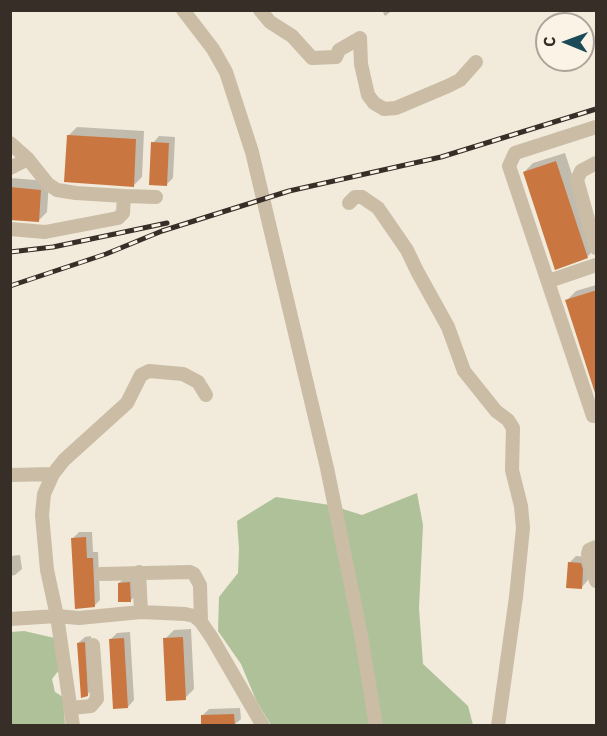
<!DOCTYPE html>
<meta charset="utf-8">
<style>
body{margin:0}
#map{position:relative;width:607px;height:736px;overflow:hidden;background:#f2eada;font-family:"IBM Plex Sans",sans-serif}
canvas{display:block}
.frame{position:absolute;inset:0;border:12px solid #362e27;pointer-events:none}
.north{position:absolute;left:535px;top:12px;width:60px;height:60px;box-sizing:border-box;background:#faf3e6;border:2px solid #aca49a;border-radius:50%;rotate:271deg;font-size:16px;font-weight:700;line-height:24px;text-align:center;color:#362e27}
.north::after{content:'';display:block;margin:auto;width:21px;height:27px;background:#1b4b58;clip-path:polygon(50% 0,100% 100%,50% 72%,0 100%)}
</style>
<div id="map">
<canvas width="607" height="736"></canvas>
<div class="frame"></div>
<div class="north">С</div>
</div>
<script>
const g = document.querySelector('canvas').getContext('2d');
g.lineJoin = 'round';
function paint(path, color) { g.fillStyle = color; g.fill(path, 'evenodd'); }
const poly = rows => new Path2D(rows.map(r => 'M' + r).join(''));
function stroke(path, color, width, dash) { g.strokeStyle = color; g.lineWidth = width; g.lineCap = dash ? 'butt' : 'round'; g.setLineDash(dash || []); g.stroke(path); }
paint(poly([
 [417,493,423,525,419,608,423,664,468,706,473,725,271,725,256,700,241,664,218,631,219,597,238,573,239,549,237,521,276,497,330,505,362,515],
 [24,631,59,639,59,670,52,679,55,692,63,697,65,725,11,726,11,632]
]), '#aec199');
paint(poly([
 [382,10,393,10,385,16],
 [77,127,144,131,142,177,133,186,68,136],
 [159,136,175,137,173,178,166,185,153,143],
 [565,153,596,248,587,257,524,172,533,163],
 [10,178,49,181,47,212,38,221,10,219],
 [596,285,596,393,567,300,576,291],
 [79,532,92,532,93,552,98,552,100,600,94,606,73,538],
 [20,555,22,569,15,575,10,576,10,556],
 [576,556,588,557,589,562,588,580,582,587,569,563],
 [137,576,137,594,131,600,119,583,126,577],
 [191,629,194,689,185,698,165,639,174,630],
 [130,632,134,700,128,707,111,639,117,633],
 [91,636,92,689,86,696,78,643,85,637],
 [240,708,241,719,234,725,203,715,209,709]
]), '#0003');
paint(poly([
 [67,135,136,139,134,187,64,182],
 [151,142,169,143,167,186,149,185],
 [556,161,588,258,555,270,523,172],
 [10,187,41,190,39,222,10,220],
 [597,290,597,396,596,396,565,300],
 [86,537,87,558,93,558,95,607,75,609,71,538],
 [568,562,581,563,583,569,582,589,566,588],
 [130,582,131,602,118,602,118,583],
 [183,637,186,700,166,701,163,638],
 [124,638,128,708,113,709,109,639],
 [85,642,88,696,81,698,77,643],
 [234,714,235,726,201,726,201,715]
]), '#c97641');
stroke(poly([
 [183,10,213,49,226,72,252,152,327,468,361,635,376,726],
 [260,10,270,22,292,36,312,58,336,57,339,50,360,38,361,64,368,95,374,103,384,109,396,108,448,86,460,80,476,62],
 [10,143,28,159,48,184,57,190,76,193,124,196,123,213,118,218,45,232,10,229],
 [596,163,581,171,577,180,596,248],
 [10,168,28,159],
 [124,196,156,197],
 [349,203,355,197,362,197,378,208,407,250,417,271,448,327,464,371,496,411,508,420,513,428,512,470,521,506,523,528,516,597,498,726],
 [549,281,596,265],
 [593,416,509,166,515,153,596,127],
 [10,475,53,474],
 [139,572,141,612],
 [101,574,190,572,194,574,200,585,201,622],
 [596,581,588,554,589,550,596,547],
 [10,619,57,616,79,618,141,612,185,614,194,616,201,622,212,638,263,726],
 [71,708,91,706,97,699,93,645],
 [73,726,57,616,47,570,42,515,44,494,53,474,64,460,127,403,141,375,149,371,183,374,198,382,206,395]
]), '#cabca5', 14);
const rail = poly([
 [10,252,53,247,167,223],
 [10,286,106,254,162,231,289,191,441,157,596,109]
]);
stroke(rail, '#362e27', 5);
stroke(rail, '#faf3e6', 3, [9]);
</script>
